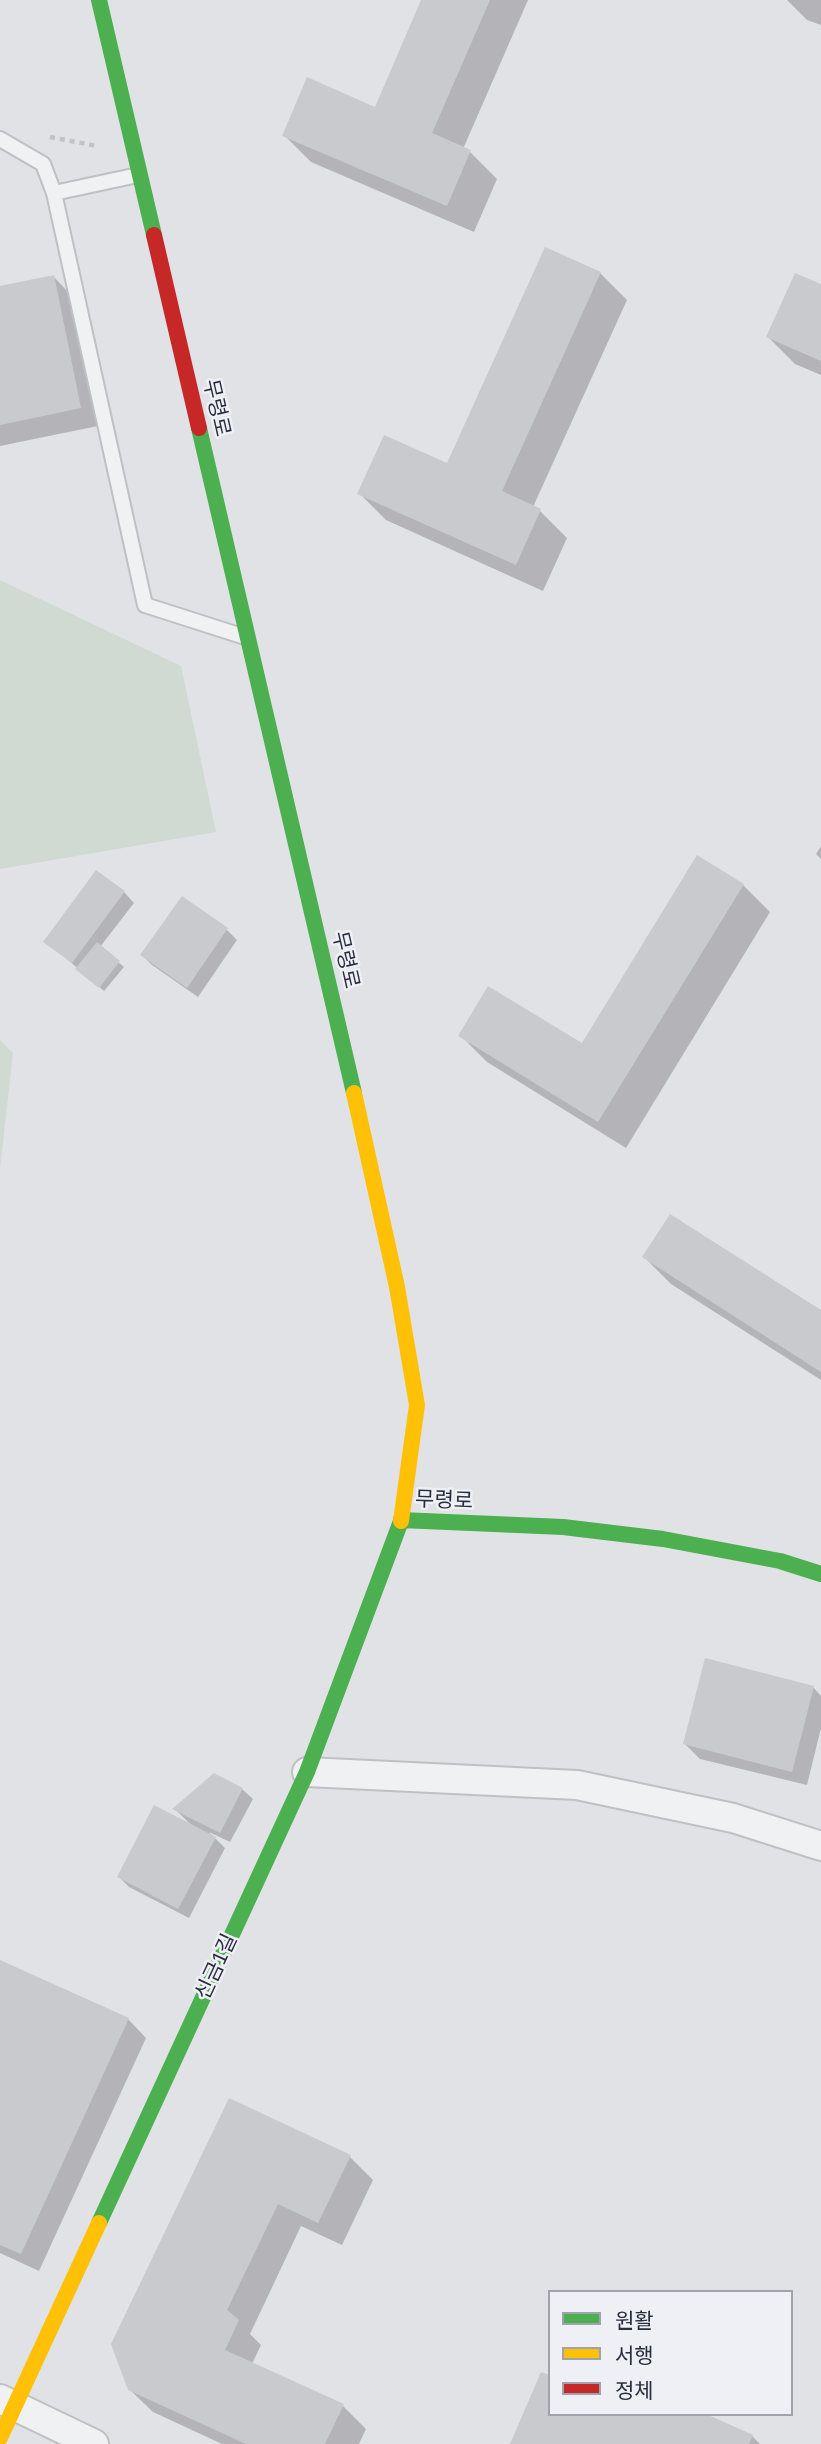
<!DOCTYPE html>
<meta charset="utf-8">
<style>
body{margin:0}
#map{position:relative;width:821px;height:2444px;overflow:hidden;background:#e1e2e6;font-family:Arial,"Noto Sans KR",sans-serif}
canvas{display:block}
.legend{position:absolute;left:548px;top:2290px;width:245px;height:126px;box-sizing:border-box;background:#eff0f5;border:2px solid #a0a2ac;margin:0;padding:9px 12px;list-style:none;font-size:21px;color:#292e3e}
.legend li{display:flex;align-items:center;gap:14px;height:35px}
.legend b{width:35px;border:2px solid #a0a2ac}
</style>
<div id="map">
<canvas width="821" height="2444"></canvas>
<ul class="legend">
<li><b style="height:9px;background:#4caf50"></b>원활</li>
<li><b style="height:9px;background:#ffc107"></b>서행</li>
<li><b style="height:9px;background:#c62828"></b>정체</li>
</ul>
</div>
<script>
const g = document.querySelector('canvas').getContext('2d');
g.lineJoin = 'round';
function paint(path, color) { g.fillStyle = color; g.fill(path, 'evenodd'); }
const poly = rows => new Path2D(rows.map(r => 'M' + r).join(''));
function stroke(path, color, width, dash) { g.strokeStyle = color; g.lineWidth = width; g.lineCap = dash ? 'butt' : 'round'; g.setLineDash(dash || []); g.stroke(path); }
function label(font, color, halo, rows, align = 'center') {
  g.font = font + ' Arial,"Noto Sans KR",sans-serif'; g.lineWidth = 5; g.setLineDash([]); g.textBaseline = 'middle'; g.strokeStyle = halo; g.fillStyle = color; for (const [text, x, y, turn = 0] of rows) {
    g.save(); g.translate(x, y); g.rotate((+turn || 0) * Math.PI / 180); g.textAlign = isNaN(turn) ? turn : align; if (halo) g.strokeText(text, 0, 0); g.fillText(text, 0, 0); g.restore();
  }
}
paint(poly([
 [0,580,181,666,216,832,0,869],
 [0,1040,13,1053,0,1169]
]), '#d0d9d2');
paint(poly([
 [423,0,528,0,463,149,470,152,497,179,474,232,311,162,284,135,376,109],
 [787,0,821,0,821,25,807,20],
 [600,273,627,300,533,507,540,511,567,538,543,591,386,520,359,493,448,466],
 [54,277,72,296,98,426,0,446,0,288],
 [821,286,821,375,795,364,768,337],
 [821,846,821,859,816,854],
 [743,885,770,912,626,1148,487,1062,460,1035,582,1045],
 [124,892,134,903,100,947,124,967,104,991,46,941],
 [182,898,227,930,237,940,198,997,152,965,142,955],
 [644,1257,821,1312,821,1380,671,1284],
 [813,1687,821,1696,821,1728,807,1785,700,1759,685,1744],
 [215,1775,242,1789,253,1799,230,1842,209,1832,225,1848,189,1918,129,1887,119,1877,190,1824,175,1809],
 [0,1962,128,2019,146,2038,39,2271,0,2253],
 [230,2100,350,2157,373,2180,342,2245,301,2226,250,2334,261,2345,252,2364,343,2406,366,2429,359,2444,222,2444,153,2412,129,2389],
 [550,2414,752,2436,760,2444,512,2444]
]), '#0003');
paint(poly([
 [421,0,490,0,432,133,471,150,447,206,282,136,307,77,375,107],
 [545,247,601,272,502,491,541,509,516,565,357,494,384,435,447,463],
 [795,273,821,284,821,361,766,337],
 [54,275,81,408,0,425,0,286],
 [697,855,744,884,598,1122,458,1036,488,986,582,1043],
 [96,870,125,891,72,963,43,942],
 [182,896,228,928,187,988,140,955],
 [97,942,120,961,99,988,75,969],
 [670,1214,821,1310,821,1372,642,1257],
 [705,1658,814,1686,792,1772,683,1744],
 [214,1773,243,1788,220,1833,172,1809],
 [154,1805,216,1837,178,1909,117,1877],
 [0,1960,129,2018,21,2254,0,2245],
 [229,2098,351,2155,318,2223,278,2204,227,2310,239,2320,225,2350,344,2404,325,2444,246,2444,128,2390,111,2344],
 [541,2372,550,2375,550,2414,706,2414,753,2435,749,2444,510,2444]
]), '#c9cace');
const lane = poly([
 [0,139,43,164,54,193],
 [138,175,54,193,145,605,245,637]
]);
const street = poly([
 [307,1772,577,1785,733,1818,821,1846],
 [0,2399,94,2444]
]);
stroke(lane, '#bfc0c4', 18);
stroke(street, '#bfc0c4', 32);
stroke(poly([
 [50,137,97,146]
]), '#c2c3c7', 4.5, [5, 5]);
stroke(lane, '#f0f1f3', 14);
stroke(street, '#f0f1f3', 28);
stroke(poly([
 [99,0,154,235],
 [199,428,354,1093],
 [401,1520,563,1527,663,1539,780,1561,821,1574],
 [99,2223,307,1772,401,1521]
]), '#4caf50', 16);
stroke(poly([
 [354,1093,397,1287,417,1405,401,1521],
 [0,2438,99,2223]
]), '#ffc107', 16);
stroke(poly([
 [154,235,199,428]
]), '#c62828', 16);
label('21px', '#292e3e', '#eff0f5', [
 ["무령로",216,408,77],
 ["무령로",345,960,77],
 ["무령로",444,1501,2],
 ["신금1길",217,1967,-65]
]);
</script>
